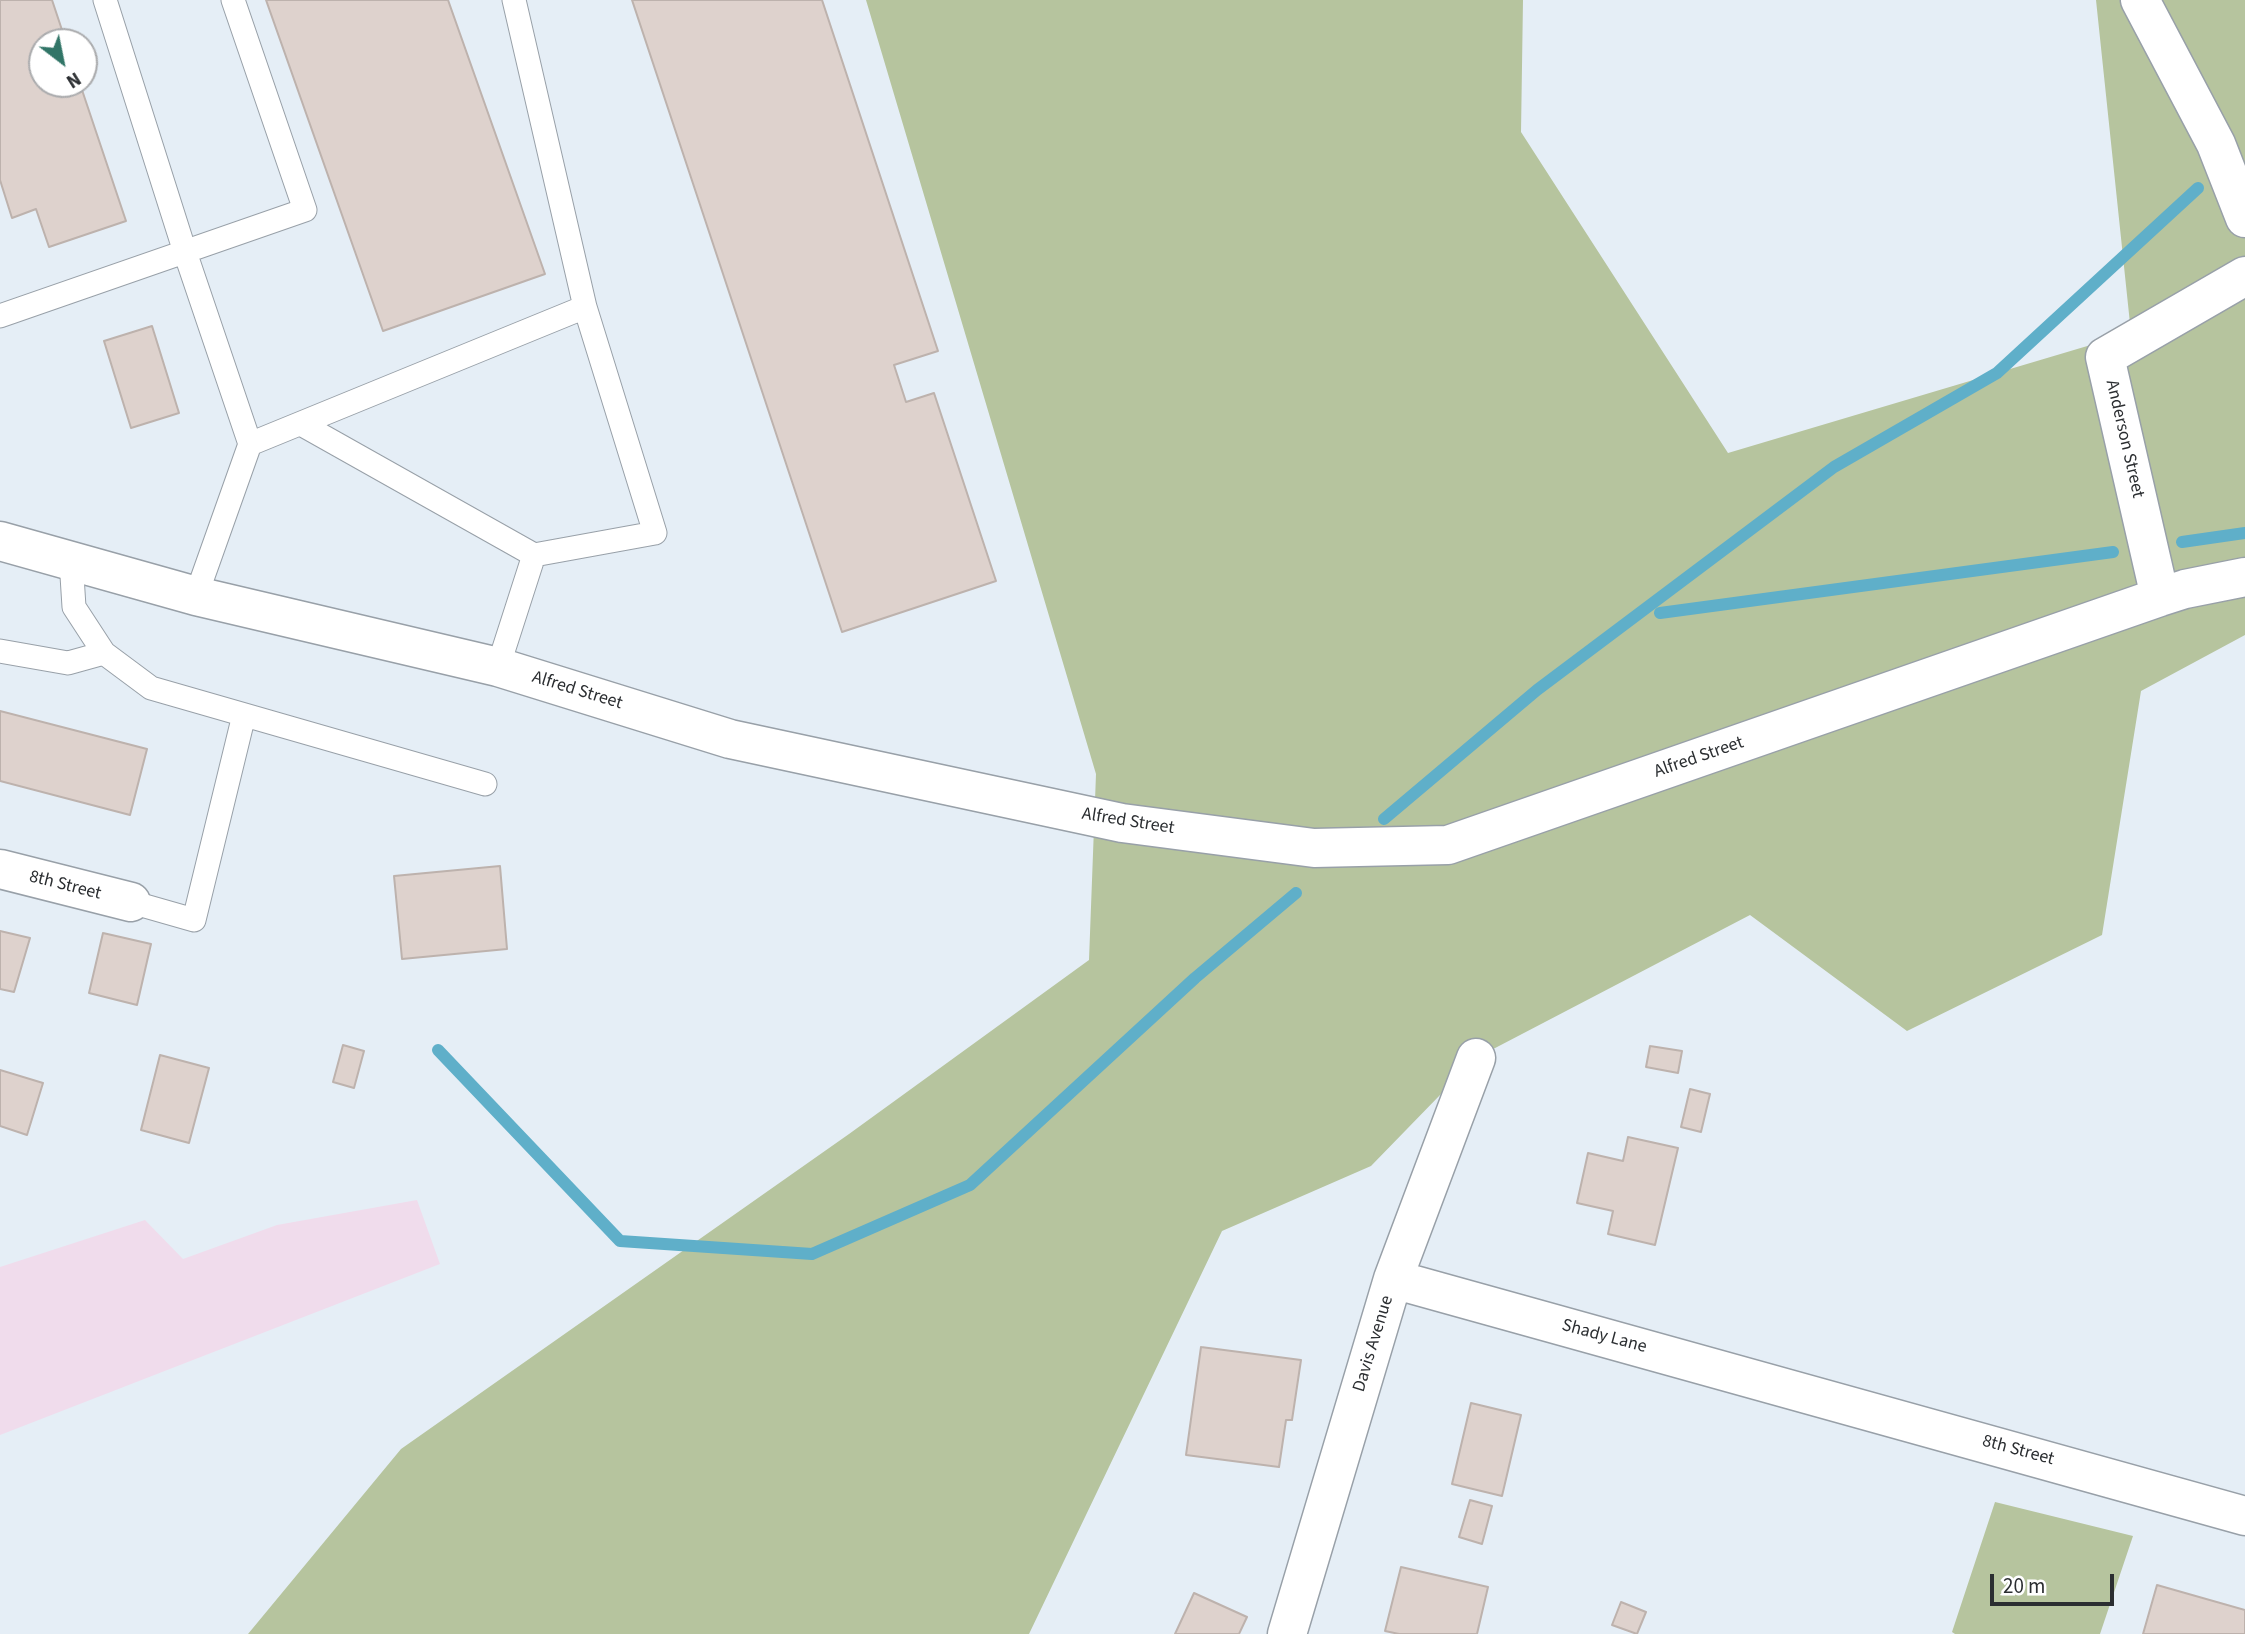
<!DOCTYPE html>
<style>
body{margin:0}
#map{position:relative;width:2245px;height:1634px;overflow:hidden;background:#e5eef6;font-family:"Source Sans 3",sans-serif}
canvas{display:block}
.north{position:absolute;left:28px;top:28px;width:70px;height:70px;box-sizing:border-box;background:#fff;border:2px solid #aaabad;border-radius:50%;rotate:148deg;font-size:19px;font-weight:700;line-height:28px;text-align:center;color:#2b2e31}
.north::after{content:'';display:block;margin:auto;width:24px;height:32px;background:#317567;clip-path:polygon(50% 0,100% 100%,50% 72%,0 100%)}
.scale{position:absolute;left:1990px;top:1574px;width:124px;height:32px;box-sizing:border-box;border:4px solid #2b2e31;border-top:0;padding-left:9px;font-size:21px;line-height:24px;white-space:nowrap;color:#2b2e31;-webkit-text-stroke:5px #fff;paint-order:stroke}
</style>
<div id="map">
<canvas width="2245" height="1634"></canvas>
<div class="north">N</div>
<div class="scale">20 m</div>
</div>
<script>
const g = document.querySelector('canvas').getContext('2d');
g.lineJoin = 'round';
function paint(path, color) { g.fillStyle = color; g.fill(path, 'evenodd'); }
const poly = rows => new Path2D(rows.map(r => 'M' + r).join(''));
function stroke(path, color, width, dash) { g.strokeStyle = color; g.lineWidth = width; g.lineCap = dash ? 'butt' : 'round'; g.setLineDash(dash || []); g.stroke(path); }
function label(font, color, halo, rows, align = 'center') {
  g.font = font + ' "Source Sans 3",sans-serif'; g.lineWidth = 5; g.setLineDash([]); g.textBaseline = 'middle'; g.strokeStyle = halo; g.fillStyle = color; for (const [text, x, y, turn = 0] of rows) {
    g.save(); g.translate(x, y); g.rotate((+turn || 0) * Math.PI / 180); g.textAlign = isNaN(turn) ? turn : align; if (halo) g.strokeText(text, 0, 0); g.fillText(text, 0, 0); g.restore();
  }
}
paint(poly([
 [417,1200,440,1264,0,1435,0,1267,145,1220,183,1259,277,1225]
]), '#f0dcec');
paint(poly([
 [866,0,1523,0,1521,132,1728,453,2131,333,2096,0,2245,0,2245,635,2141,691,2102,935,1907,1031,1750,915,1476,1058,1371,1166,1222,1231,1029,1634,248,1634,401,1449,849,1134,1089,960,1096,774],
 [1995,1502,2133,1536,2100,1634,1955,1634,1952,1632]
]), '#b6c49e');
stroke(poly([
 [2182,542,2245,533],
 [1660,613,2113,552],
 [1384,819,1537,690,1834,467,1997,373,2198,188],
 [438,1050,620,1241,812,1254,970,1185,1195,978,1296,893]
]), '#5fafc9', 12);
const building = poly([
 [0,0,52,0,66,42,42,42,42,84,80,84,126,221,49,247,36,209,12,218,0,180,0,0],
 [266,0,448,0,545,274,383,331,266,0],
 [632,0,822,0,938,351,894,365,906,402,934,393,996,581,842,632,632,0],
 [152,326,179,413,131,428,104,341,152,326],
 [0,711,147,749,130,815,0,781,0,711],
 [500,866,507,949,402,959,394,876,500,866],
 [0,931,30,938,14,992,0,989,0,931],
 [103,933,151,944,137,1005,89,993,103,933],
 [343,1045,364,1051,354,1088,333,1082,343,1045],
 [1650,1046,1682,1051,1678,1073,1646,1067,1650,1046],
 [160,1055,209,1068,189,1143,141,1130,160,1055],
 [0,1070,43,1083,27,1135,0,1126,0,1070],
 [1690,1089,1710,1094,1701,1132,1681,1127,1690,1089],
 [1628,1137,1678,1148,1655,1245,1608,1234,1613,1211,1577,1203,1588,1153,1623,1161,1628,1137],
 [1201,1347,1301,1360,1292,1420,1286,1420,1279,1467,1186,1455,1201,1347],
 [1471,1403,1521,1415,1502,1496,1452,1484,1471,1403],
 [1470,1500,1492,1506,1482,1544,1459,1537,1470,1500],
 [1401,1567,1488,1587,1477,1634,1399,1634,1385,1631,1401,1567],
 [2157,1585,2245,1610,2245,1634,2143,1634,2157,1585],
 [1194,1593,1247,1617,1239,1634,1175,1634,1194,1593],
 [1621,1602,1646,1612,1637,1634,1612,1625,1621,1602]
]);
paint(building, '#ded2cd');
stroke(building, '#bdb2ad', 2);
const lane = poly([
 [105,0,185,252,250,444,196,596],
 [514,0,585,307,655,533,534,555],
 [0,316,305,210,233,0],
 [301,424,534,555,498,667],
 [250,444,585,307],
 [71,560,74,607,104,653,151,688,485,784],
 [0,651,68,663,104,653],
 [131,902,194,920,244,715]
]);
const street = poly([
 [2140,0,2216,144,2245,218],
 [0,541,196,596,498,667,730,739,1122,823,1314,848,1448,845,2160,597,2185,589,2245,577],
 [2160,597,2105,357,2245,276],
 [0,869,131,902],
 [1393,1279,2245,1516],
 [1287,1634,1393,1279,1476,1058]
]);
stroke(lane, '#98a0a8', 25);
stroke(street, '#98a0a8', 41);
stroke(lane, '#fff', 23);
stroke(street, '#fff', 38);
label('18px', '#2b2e31', '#fff', [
 ["Anderson Street",2124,439,77],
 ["Alfred Street",577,691,17],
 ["Alfred Street",1699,758,-19],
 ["Alfred Street",1128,822,9],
 ["8th Street",65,886,14],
 ["Shady Lane",1604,1337,15],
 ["Davis Avenue",1374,1344,-73],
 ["8th Street",2018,1451,15]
]);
</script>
